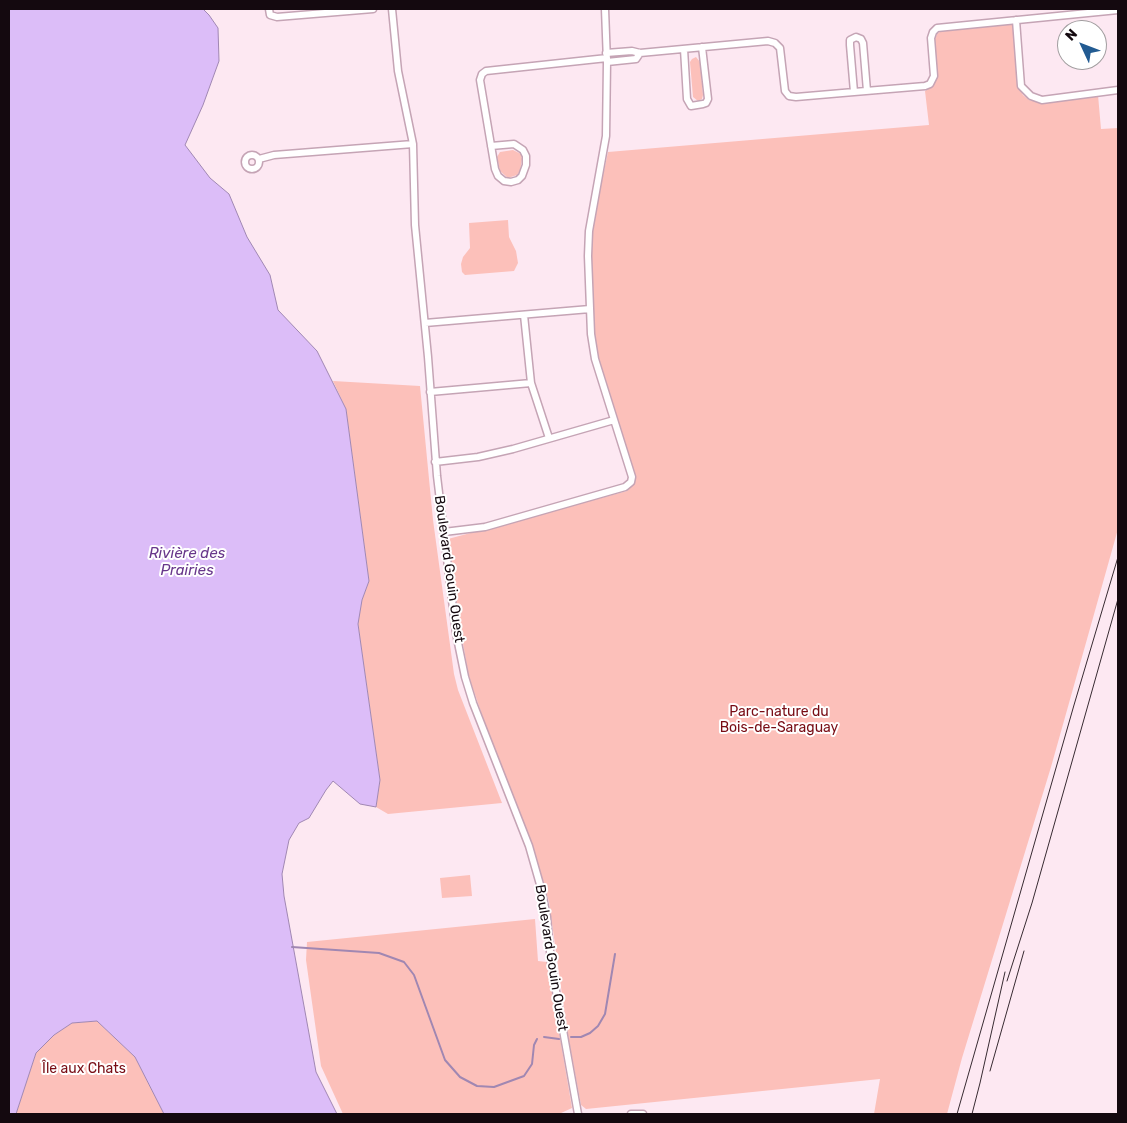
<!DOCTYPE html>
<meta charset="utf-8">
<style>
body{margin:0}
#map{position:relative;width:1127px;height:1123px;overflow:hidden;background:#fde8f2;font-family:Rubik,sans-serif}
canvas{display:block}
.frame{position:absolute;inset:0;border:10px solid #14090f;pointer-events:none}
.north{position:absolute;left:1057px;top:20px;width:50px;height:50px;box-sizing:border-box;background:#fff;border:1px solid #a19d9f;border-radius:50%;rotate:313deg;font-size:14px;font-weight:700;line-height:20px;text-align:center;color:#14090f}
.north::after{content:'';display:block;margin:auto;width:18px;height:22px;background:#225b92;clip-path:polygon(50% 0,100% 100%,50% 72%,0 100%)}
</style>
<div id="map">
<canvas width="1127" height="1123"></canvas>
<div class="frame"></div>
<div class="north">N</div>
</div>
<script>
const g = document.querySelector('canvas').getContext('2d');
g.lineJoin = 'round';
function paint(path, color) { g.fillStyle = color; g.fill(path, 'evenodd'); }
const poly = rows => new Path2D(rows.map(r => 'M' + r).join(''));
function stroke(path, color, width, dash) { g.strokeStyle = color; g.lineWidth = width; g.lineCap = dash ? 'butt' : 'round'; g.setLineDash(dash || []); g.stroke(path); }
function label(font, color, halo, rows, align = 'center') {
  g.font = font + ' Rubik,sans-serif'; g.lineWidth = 4; g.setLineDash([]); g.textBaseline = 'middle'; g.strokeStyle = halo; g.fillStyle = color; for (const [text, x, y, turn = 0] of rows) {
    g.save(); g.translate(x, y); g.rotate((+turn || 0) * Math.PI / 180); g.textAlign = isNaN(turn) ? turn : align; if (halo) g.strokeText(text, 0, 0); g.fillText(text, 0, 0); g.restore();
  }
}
paint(poly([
 [1014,23,1019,88,1023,95,1029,100,1042,103,1098,95,1101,129,1118,128,1118,529,1051,767,962,1058,947,1114,874,1114,880,1079,586,1109,581,1105,567,1030,549,902,529,836,488,732,469,677,457,610,448,539,627,491,635,483,635,474,600,366,596,346,590,274,591,251,593,223,608,152,929,125,925,91,933,86,937,78,935,39,937,34,941,31],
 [696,57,700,62,703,95,702,99,698,101,693,97,690,62,692,59],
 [513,150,521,154,522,159,520,171,517,175,508,178,500,171,497,157,500,152],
 [508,220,509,237,516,251,518,263,514,271,465,275,462,272,461,264,463,257,470,248,469,223],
 [333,381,420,386,433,520,454,674,458,690,502,803,388,814,376,807,380,780,358,624,362,600,369,581,346,409],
 [470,875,472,896,442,898,440,878],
 [535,919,538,961,547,962,572,1108,559,1114,343,1114,321,1066,306,960,307,942],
 [97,1021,135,1057,164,1114,16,1114,36,1053,54,1035,72,1023]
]), '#fcc0ba');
const water = poly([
 [9,9,203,9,209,15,218,28,219,61,203,105,185,145,210,178,229,194,247,237,270,275,278,310,317,351,346,409,369,581,362,600,358,624,380,780,376,807,360,804,333,781,326,790,309,818,299,823,289,840,282,874,284,896,316,1072,337,1114,164,1114,135,1057,97,1021,72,1023,54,1035,36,1053,16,1114,9,1114,9,9]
]);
paint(water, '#dcbdf8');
stroke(water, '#a087b2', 1);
stroke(poly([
 [292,947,379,953,404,962,414,975,445,1060,460,1077,477,1086,494,1087,524,1076,532,1064,534,1045,537,1039],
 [544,1037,559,1039],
 [571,1037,581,1037,590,1033,598,1026,605,1014,615,954]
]), '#a087b2', 2);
const minor = poly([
 [269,9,270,15,277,17,373,9],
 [392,9,398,71,413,144,415,225,428,357,437,476,456,633,465,677,473,703,529,846,541,888,547,917,551,963,578,1114],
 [1016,20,1021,86,1031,96,1042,100,1118,90],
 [684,49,687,99,691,106,703,104,706,103,708,99,702,47],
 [606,53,632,51,640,53,768,41,775,43,780,48,785,91,789,96,796,97,854,92,925,86,930,84,934,76,931,38,933,32,937,28,1118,10],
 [607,62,636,59,640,53],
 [854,92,850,45,850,40,856,37,861,39,863,43,867,91],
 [491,146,514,144,523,150,526,156,526,165,522,176,518,180,511,182,504,181,498,176,495,169,480,80,482,74,486,71,607,58],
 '245 162a7 7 0 1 1 14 0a7 7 0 1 1-14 0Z',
 [259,159,274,155,413,144],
 [524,315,531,383,549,438],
 [425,323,590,309],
 [430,392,531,383],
 [435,462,478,457,513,449,614,420],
 [444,532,485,527,625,487,631,482,632,477,595,359,591,334,588,256,589,231,606,136,607,62,605,9],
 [631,1114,643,1114]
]);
stroke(minor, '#c5a4b5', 9);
stroke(minor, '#fff', 6);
stroke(poly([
 [1007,981,1032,903,1118,599],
 [990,1071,1024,951],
 [957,1114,1074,705,1118,557],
 [972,1114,980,1083,1005,972]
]), '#372a31', 1);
label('14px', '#14090f', '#fff', [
 ["Boulevard Gouin Ouest",449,569,82],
 ["Boulevard Gouin Ouest",551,958,81]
]);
label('14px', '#780c14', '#fff', [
 ["Parc-nature du",779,712],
 ["Bois-de-Saraguay",779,728],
 ["Île aux Chats",84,1069]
]);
label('italic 15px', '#68378b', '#fff', [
 ["Rivière des",187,554],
 ["Prairies",187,571]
]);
</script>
